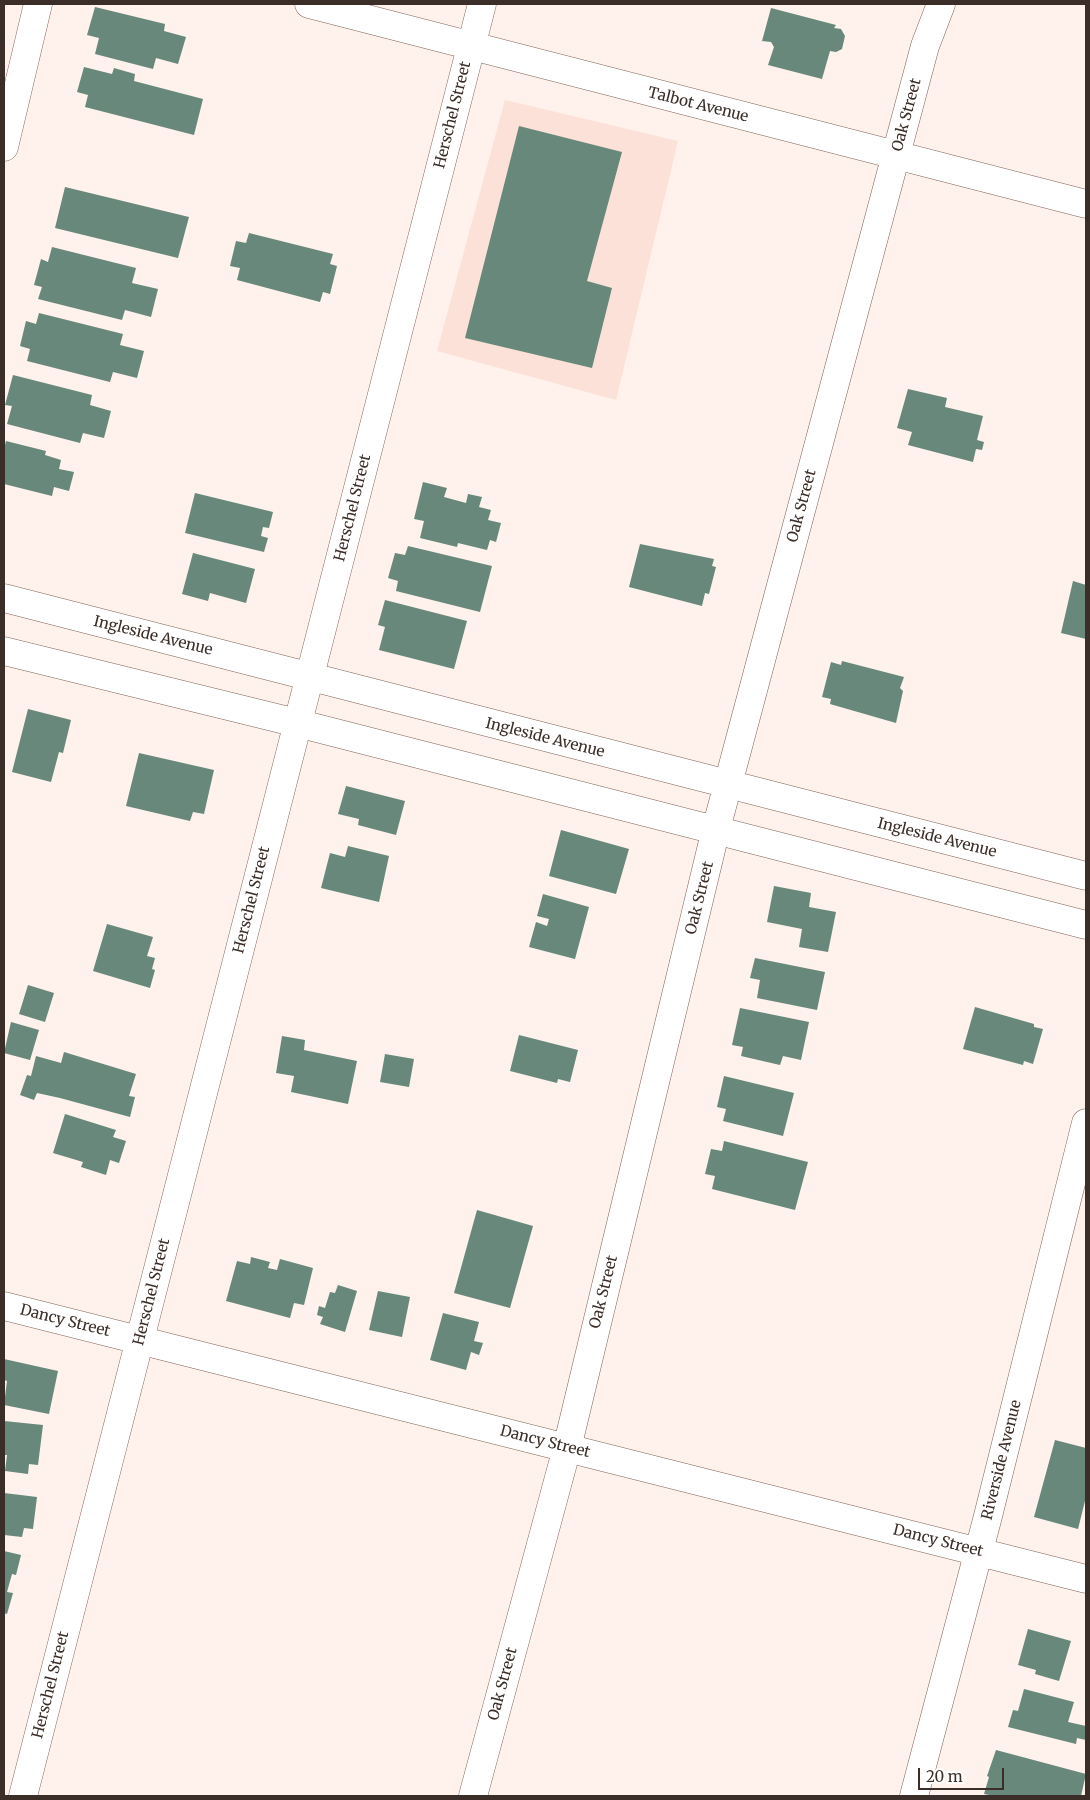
<!DOCTYPE html>
<style>
body{margin:0}
#map{position:relative;width:1090px;height:1800px;overflow:hidden;background:#fff1eb;font-family:Merriweather,serif}
canvas{display:block}
.frame{position:absolute;inset:0;border:5px solid #3b2e28;pointer-events:none}
.scale{position:absolute;left:918px;top:1768px;width:86px;height:22px;box-sizing:border-box;border:2px solid #3b2e28;border-top:0;padding-left:6px;font-size:15px;line-height:18px;white-space:nowrap;color:#3b2e28;-webkit-text-stroke:4px #fff;paint-order:stroke}
</style>
<div id="map">
<canvas width="1090" height="1800"></canvas>
<div class="frame"></div>
<div class="scale">20 m</div>
</div>
<script>
const g = document.querySelector('canvas').getContext('2d');
g.lineJoin = 'round';
function paint(path, color) { g.fillStyle = color; g.fill(path, 'evenodd'); }
const poly = rows => new Path2D(rows.map(r => 'M' + r).join(''));
function stroke(path, color, width, dash) { g.strokeStyle = color; g.lineWidth = width; g.lineCap = dash ? 'butt' : 'round'; g.setLineDash(dash || []); g.stroke(path); }
function label(font, color, halo, rows, align = 'center') {
  g.font = font + ' Merriweather,serif'; g.lineWidth = 4; g.setLineDash([]); g.textBaseline = 'middle'; g.strokeStyle = halo; g.fillStyle = color; for (const [text, x, y, turn = 0] of rows) {
    g.save(); g.translate(x, y); g.rotate((+turn || 0) * Math.PI / 180); g.textAlign = isNaN(turn) ? turn : align; if (halo) g.strokeText(text, 0, 0); g.fillText(text, 0, 0); g.restore();
  }
}
paint(poly([
 [505,100,678,141,616,400,437,351]
]), '#fbe1d7');
paint(poly([
 [95,7,165,24,164,31,186,37,178,64,156,58,153,69,95,54,99,38,87,35],
 [771,8,836,25,834,28,841,29,845,36,842,49,836,52,830,51,822,79,768,65,774,47,771,42,762,41],
 [84,67,112,74,114,68,135,74,134,81,203,99,194,135,85,107,88,95,77,92],
 [519,126,622,152,587,281,612,288,592,368,465,338],
 [65,187,189,217,178,258,55,228],
 [249,233,333,254,330,264,337,266,330,294,323,292,320,302,237,280,240,268,230,266,236,241,246,243],
 [52,247,136,268,132,283,158,289,151,317,125,310,122,320,38,299,42,287,34,285,41,259,48,262],
 [39,313,123,334,120,345,144,351,137,378,113,372,110,382,27,361,30,349,20,346,26,321,36,324],
 [13,375,92,395,90,405,111,411,104,438,83,433,80,443,7,424,12,406,5,405],
 [908,389,947,398,945,407,983,416,977,440,984,442,982,450,976,449,973,462,908,445,912,432,897,428],
 [6,441,46,451,45,455,61,460,59,469,74,472,69,491,54,487,52,496,4,484,4,449],
 [423,482,447,488,444,497,466,503,468,494,482,497,479,507,491,510,488,520,501,523,496,542,490,540,487,550,458,543,457,547,420,538,424,521,414,519],
 [195,493,273,512,269,528,263,527,261,536,268,538,264,552,185,533],
 [640,544,714,559,712,566,716,567,709,594,705,593,702,606,629,587],
 [408,546,492,566,480,612,396,591,398,581,388,578,395,553,405,555],
 [193,553,255,569,246,603,210,593,208,601,182,594],
 [1073,581,1086,585,1086,639,1061,633],
 [385,600,467,621,454,669,379,650,385,627,378,625],
 [842,661,904,677,900,688,903,691,896,723,830,704,831,699,822,697,831,662,841,665],
 [28,709,71,720,63,753,59,752,51,782,12,772],
 [139,753,214,770,204,814,193,812,190,821,126,806],
 [346,786,405,801,396,835,358,825,359,819,338,814],
 [561,830,629,849,616,894,549,876],
 [348,846,389,856,379,902,321,888,330,853,345,857],
 [774,886,811,893,809,907,836,912,828,952,799,947,802,929,767,922],
 [543,894,589,907,575,959,529,947,536,922,547,926,549,919,537,916],
 [107,924,153,937,147,956,155,958,152,969,155,970,150,988,93,971],
 [755,958,825,972,817,1010,757,998,760,980,750,978],
 [28,985,54,993,45,1022,19,1014],
 [975,1007,1034,1024,1034,1027,1043,1029,1033,1064,1024,1061,1023,1065,963,1049],
 [740,1008,809,1022,801,1060,783,1056,780,1065,741,1056,743,1047,732,1045],
 [11,1022,39,1030,30,1060,4,1053],
 [519,1035,578,1050,570,1082,558,1079,557,1083,510,1071],
 [282,1036,305,1040,304,1050,357,1061,348,1104,291,1092,294,1076,276,1073],
 [64,1052,136,1074,129,1096,135,1097,130,1117,60,1098,37,1093,34,1100,20,1095,27,1075,31,1076,36,1056,61,1063],
 [385,1054,414,1059,409,1087,380,1082],
 [724,1076,794,1093,783,1136,723,1121,726,1109,717,1107],
 [65,1114,116,1130,113,1137,126,1141,119,1163,110,1160,106,1175,81,1167,83,1162,53,1153],
 [724,1141,808,1162,795,1210,712,1189,715,1176,705,1174,711,1149,722,1151],
 [477,1210,533,1226,510,1308,454,1293],
 [251,1257,270,1262,268,1268,277,1270,280,1259,313,1268,304,1305,294,1303,290,1318,226,1301,237,1261,250,1264],
 [338,1285,357,1291,345,1332,320,1324,323,1317,317,1315,319,1306,325,1308,330,1292,335,1293],
 [378,1291,410,1297,402,1337,369,1330],
 [443,1313,479,1322,474,1341,483,1343,479,1355,471,1352,466,1370,430,1360],
 [4,1359,58,1371,49,1414,4,1405,7,1381,4,1380],
 [4,1421,43,1425,38,1465,29,1464,28,1474,5,1471,7,1455,4,1455],
 [1055,1440,1086,1448,1086,1497,1078,1529,1034,1517],
 [4,1493,37,1497,33,1529,24,1528,22,1537,4,1535],
 [4,1551,21,1555,16,1575,12,1574,7,1592,13,1593,7,1614,4,1613],
 [1028,1629,1071,1641,1059,1681,1035,1674,1036,1670,1018,1665],
 [1024,1689,1074,1702,1068,1722,1086,1726,1086,1740,1077,1738,1076,1744,1008,1727,1013,1710,1018,1711],
 [996,1750,1086,1774,1081,1796,994,1796,984,1794,989,1777,987,1776]
]), '#67887a');
const minor = poly([
 [309,4,1086,204],
 [4,147,38,4],
 [4,598,1086,876],
 [4,651,297,723,1086,925],
 [4,1306,1086,1579],
 [23,1796,482,4],
 [473,1796,567,1448,716,829,925,46,941,4],
 [914,1796,987,1520,1086,1123]
]);
stroke(minor, '#816458', 29);
stroke(minor, '#fff', 28);
label('15px', '#3b2e28', '#fff', [
 ["Talbot Avenue",698,105,14],
 ["Herschel Street",453,115,-76],
 ["Oak Street",907,115,-75],
 ["Oak Street",802,506,-75],
 ["Herschel Street",353,508,-76],
 ["Ingleside Avenue",153,636,14],
 ["Ingleside Avenue",545,738,14],
 ["Ingleside Avenue",937,838,14],
 ["Oak Street",700,898,-76],
 ["Herschel Street",252,900,-76],
 ["Herschel Street",152,1292,-76],
 ["Oak Street",604,1292,-76],
 ["Dancy Street",65,1321,14],
 ["Dancy Street",545,1442,14],
 ["Riverside Avenue",1002,1460,-76],
 ["Dancy Street",938,1541,14],
 ["Oak Street",503,1684,-75],
 ["Herschel Street",51,1685,-76]
]);
</script>
